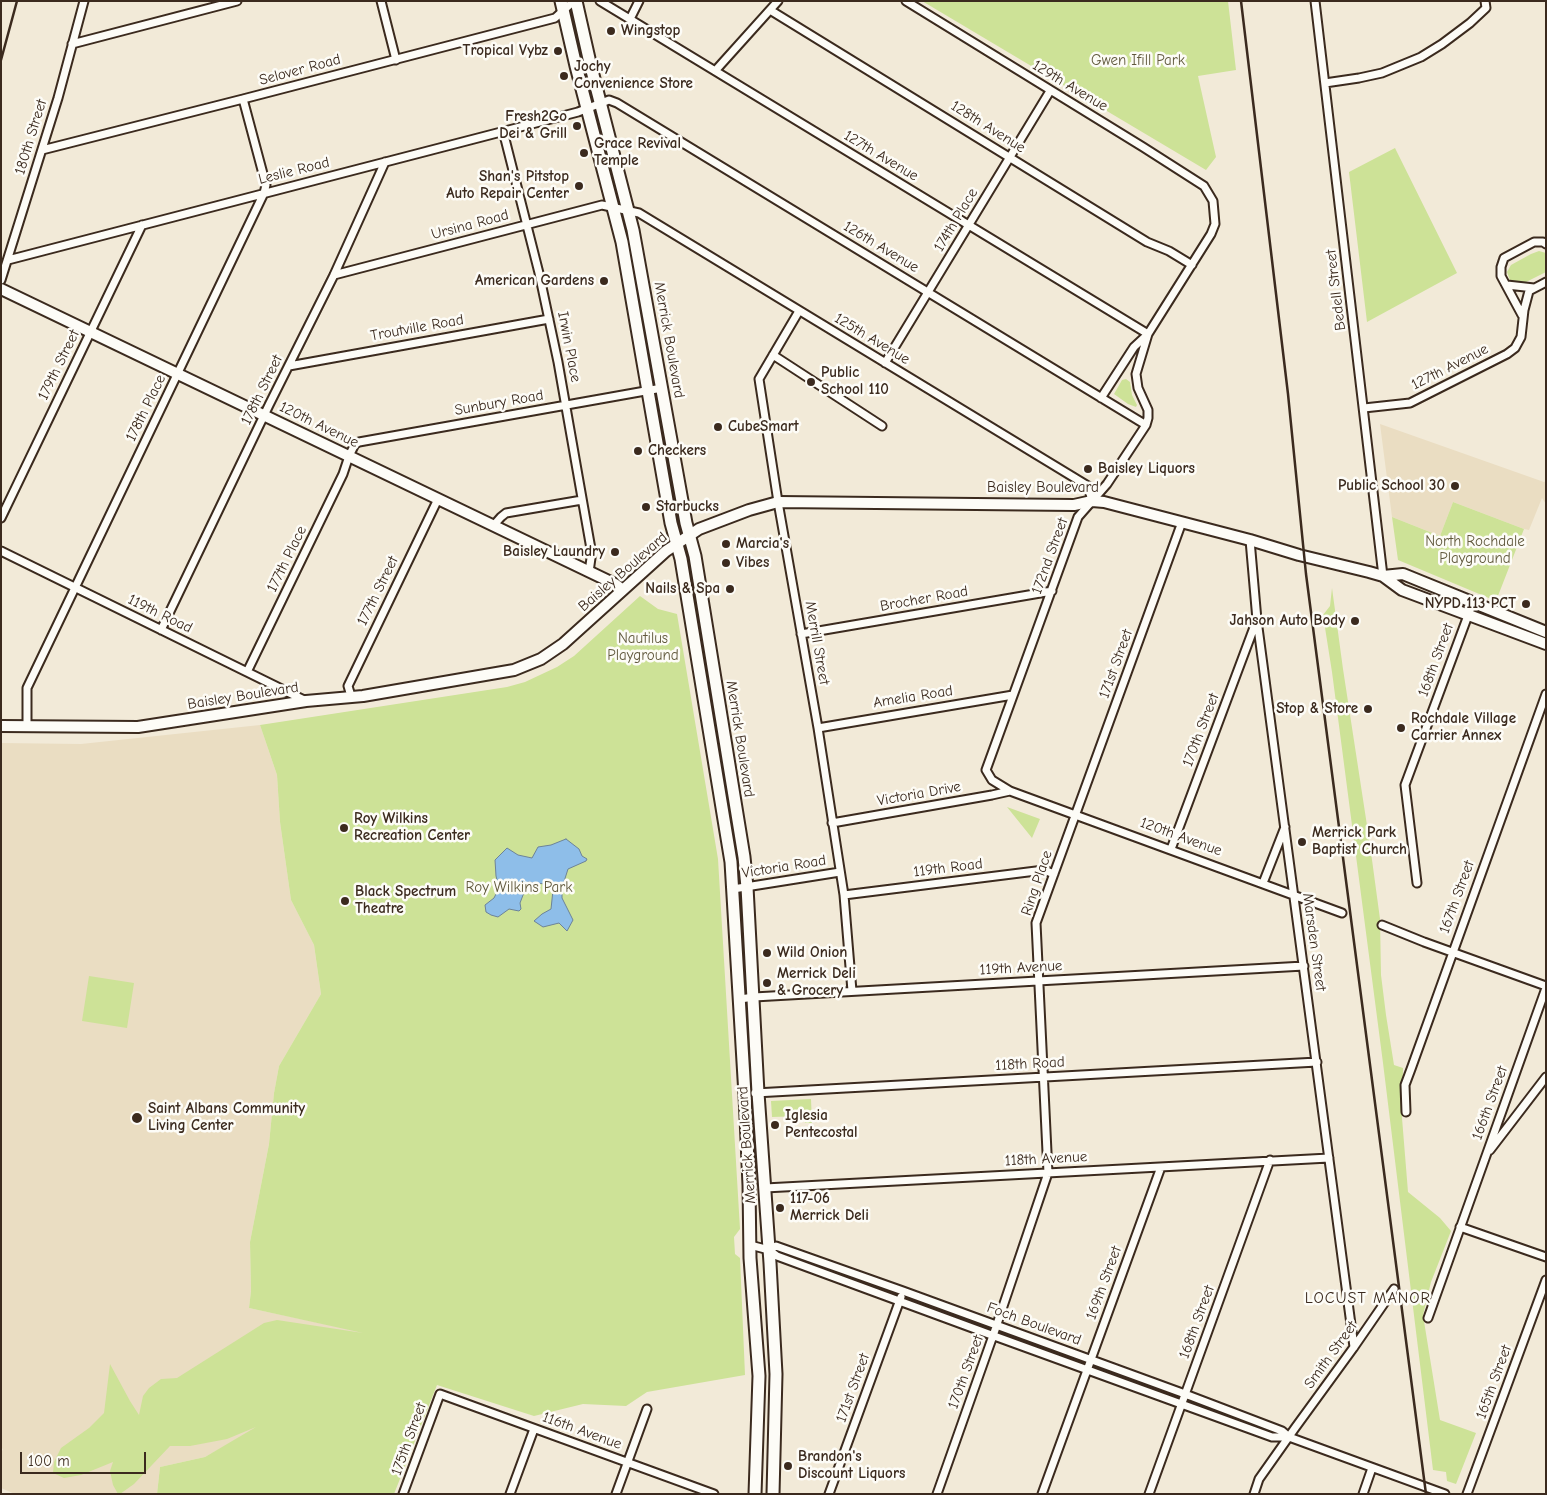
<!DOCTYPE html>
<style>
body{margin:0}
#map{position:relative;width:1547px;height:1495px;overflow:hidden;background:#f2ead8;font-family:"Comic Neue",sans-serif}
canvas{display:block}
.frame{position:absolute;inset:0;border:2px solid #3b2a1e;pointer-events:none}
.scale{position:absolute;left:20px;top:1452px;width:126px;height:22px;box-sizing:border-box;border:2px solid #3b2a1e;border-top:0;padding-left:6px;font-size:15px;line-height:18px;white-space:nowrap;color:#3b2a1e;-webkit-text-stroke:4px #fdfcf7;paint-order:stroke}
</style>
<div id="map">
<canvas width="1547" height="1495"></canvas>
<div class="frame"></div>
<div class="scale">100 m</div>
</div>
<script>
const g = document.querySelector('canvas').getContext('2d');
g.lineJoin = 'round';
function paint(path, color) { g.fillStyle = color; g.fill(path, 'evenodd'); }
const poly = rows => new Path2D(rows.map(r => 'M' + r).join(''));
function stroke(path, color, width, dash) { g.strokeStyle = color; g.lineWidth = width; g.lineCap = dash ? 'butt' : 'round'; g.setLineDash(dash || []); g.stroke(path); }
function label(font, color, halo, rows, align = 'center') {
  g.font = font + ' "Comic Neue",sans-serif'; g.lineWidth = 5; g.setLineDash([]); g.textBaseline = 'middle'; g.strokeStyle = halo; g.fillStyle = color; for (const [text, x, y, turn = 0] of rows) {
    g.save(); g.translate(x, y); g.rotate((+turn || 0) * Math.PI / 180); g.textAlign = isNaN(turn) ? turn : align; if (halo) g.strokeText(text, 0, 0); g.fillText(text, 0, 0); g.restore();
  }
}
paint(poly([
 [1380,424,1544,482,1546,481,1546,504,1542,498,1529,530,1524,529,1453,502,1440,536,1392,517],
 [260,725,277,775,280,822,291,900,314,945,321,994,279,1066,274,1093,269,1144,250,1242,251,1291,249,1308,376,1335,361,1370,205,1457,160,1467,157,1494,15,1494,1,1488,1,1453,3,1449,1,1448,1,743,81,744]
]), '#eaddc2');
paint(poly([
 [922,1,1228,1,1236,70,1198,76,1216,157,1206,170],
 [1395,148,1457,273,1367,322,1349,172],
 [1539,251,1546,253,1546,272,1522,284,1512,282,1510,280,1507,272,1511,265,1531,254],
 [1126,379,1130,382,1132,395,1137,405,1136,407,1128,404,1114,394,1122,380],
 [1453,502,1524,529,1496,601,1398,560,1392,517,1440,536],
 [1332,588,1343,669,1370,845,1380,919,1381,975,1386,1015,1394,1065,1403,1068,1402,1118,1408,1192,1440,1218,1451,1231,1431,1282,1423,1315,1440,1420,1476,1433,1456,1484,1447,1481,1446,1472,1433,1470,1383,1063,1332,672,1323,615,1330,606],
 [640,596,658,609,677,614,718,859,740,1229,734,1237,735,1254,740,1258,745,1375,647,1392,626,1406,583,1404,534,1416,437,1385,394,1494,157,1494,160,1467,205,1457,256,1427,227,1439,190,1446,170,1446,134,1484,120,1494,118,1494,113,1485,110,1471,113,1462,81,1475,64,1478,53,1473,54,1462,61,1448,89,1428,104,1413,110,1364,130,1401,139,1415,143,1396,149,1388,161,1379,177,1378,264,1323,277,1320,363,1333,249,1308,251,1291,250,1242,269,1144,274,1093,279,1066,321,994,314,945,291,900,280,822,277,775,260,725,507,687,525,682,557,667,574,656],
 [1007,807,1040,819,1032,838],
 [89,976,134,983,127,1028,82,1021],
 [811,1099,812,1123,805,1123,804,1116,772,1117,771,1101]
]), '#cde297');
const water = poly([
 [566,839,579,849,582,856,587,859,586,861,568,869,562,888,562,898,573,920,567,931,559,923,543,927,534,921,542,914,551,909,553,890,545,884,528,882,520,903,521,909,519,911,509,909,498,917,491,915,486,912,485,905,494,898,499,888,496,876,495,860,507,848,518,855,532,858,538,847,551,845,566,839]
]);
paint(water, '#8ebee9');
stroke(water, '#6d8398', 1);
const street = poly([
 [381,1,396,60],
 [600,1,1148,334],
 [906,1,1143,147,1204,186,1213,201,1215,224,1211,234,1148,334,1134,347,1101,398],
 [1315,1,1383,576],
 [770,10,1147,242,1169,251,1192,265],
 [630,19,639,1],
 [72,44,237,1],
 [715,71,778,1],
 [1325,83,1359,78,1382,73,1421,57,1442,44,1470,23,1486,8,1485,1],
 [503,131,539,273,558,362,591,549,591,558,589,572],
 [42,150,243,99,555,18,574,1],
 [8,260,578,112,609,100,617,103,1146,425],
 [334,275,602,205,639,213,1088,486,1092,501],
 [1,280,58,98,84,1],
 [1507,285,1534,288],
 [799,311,759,379,778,502,818,728,844,895,852,991],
 [1522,315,1501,276,1501,267,1504,258,1534,242,1543,242,1546,244],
 [1148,334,1136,374,1138,388,1148,410,1148,418,1146,425,1107,484,1078,517,986,770,992,780,1010,791,1342,913],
 [773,355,882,426],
 [885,363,1050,91],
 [289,366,549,319],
 [1364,408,1410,403,1507,354,1515,348,1521,337,1524,310,1529,291,1546,282],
 [1,518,142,225],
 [493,526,501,517,506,513,582,500],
 [1250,540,1257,620,1354,1347],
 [1,551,306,701],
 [161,630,269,405,334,275,385,162],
 [801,634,1052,591],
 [247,672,343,474,349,456,355,444,359,442,662,388],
 [351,696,348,686,438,499],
 [27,726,27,688,264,193,266,185,243,99],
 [818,728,1013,695],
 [832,823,992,795,1010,791],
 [1171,849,1256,622],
 [1263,883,1285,827],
 [1417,883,1405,785,1473,602],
 [733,889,840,872],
 [844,895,1044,870,1054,874],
 [1382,925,1424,942,1546,986],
 [740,999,754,997,860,991,1304,966],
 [755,1093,1317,1062],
 [1406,1112,1405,1085,1411,1069,1546,694],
 [1490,1150,1546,1077],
 [765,1188,1329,1158],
 [1460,1227,1546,1257],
 [750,1245,769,1250,777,1256,986,1333,1272,1437,1289,1437,1445,1494],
 [769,1250,776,1246,903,1291,1185,1394,1282,1431,1289,1437],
 [1428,1318,1546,988],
 [403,1494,440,1394,714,1494],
 [510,1494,534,1429],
 [616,1494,647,1409],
 [829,1494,901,1297],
 [937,1494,995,1330,1048,1173,1036,923,1182,522],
 [1042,1494,1161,1167],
 [1149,1494,1270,1160],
 [1254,1494,1259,1479,1295,1428,1354,1347,1394,1289],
 [1363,1494,1372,1468],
 [1467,1494,1546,1280]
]);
const secondary = poly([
 [1,289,615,584,623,590],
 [1383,576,1402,590,1546,644],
 [1,726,138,727,306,701,363,696,514,670,541,659,563,644,666,551,699,529,749,510,778,502,1074,505,1092,501,1104,502,1250,540,1299,555,1369,572,1383,576,1403,574,1546,632]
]);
const primary = poly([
 [561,1,576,66,622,242,671,523,681,559,731,862,745,1095,749,1185,750,1258,759,1376,755,1494],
 [576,1,590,63,633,230,686,523,695,556,744,857,747,887,758,1093,770,1263,776,1374,773,1494]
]);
stroke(street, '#3b2a1e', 11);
stroke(secondary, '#3b2a1e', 14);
stroke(primary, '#3b2a1e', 15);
stroke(street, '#fdfcf7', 7);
stroke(secondary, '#fdfcf7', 10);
stroke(primary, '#fdfcf7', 11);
stroke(poly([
 [1241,1,1288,394,1306,574,1426,1494],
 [1,60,17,1]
]), '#3b2a1e', 2.5);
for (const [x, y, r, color] of [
 [611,31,5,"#3b2a1e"],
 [558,51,5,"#3b2a1e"],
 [564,76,5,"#3b2a1e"],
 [577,126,5,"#3b2a1e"],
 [584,153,5,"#3b2a1e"],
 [579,186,5,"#3b2a1e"],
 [604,281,5,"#3b2a1e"],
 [811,382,5,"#3b2a1e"],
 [718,427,5,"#3b2a1e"],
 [638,451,5,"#3b2a1e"],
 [1088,469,5,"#3b2a1e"],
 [1455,486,5,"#3b2a1e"],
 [646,507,5,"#3b2a1e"],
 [726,544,5,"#3b2a1e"],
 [615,552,5,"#3b2a1e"],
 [726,563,5,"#3b2a1e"],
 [730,589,5,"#3b2a1e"],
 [1526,604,5,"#3b2a1e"],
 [1355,621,5,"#3b2a1e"],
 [1368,709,5,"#3b2a1e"],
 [1401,728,5,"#3b2a1e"],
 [344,828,5,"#3b2a1e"],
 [1302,842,5,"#3b2a1e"],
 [345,901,5,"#3b2a1e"],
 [767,953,5,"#3b2a1e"],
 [767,983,5,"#3b2a1e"],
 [137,1118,6,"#3b2a1e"],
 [775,1125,5,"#3b2a1e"],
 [780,1208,5,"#3b2a1e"],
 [788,1466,5,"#3b2a1e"]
]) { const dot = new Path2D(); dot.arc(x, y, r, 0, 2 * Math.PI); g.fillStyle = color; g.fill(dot); stroke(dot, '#fdfcf7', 2); }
label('bold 15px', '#3b2a1e', '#fdfcf7', [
 ["Wingstop",621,31],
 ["Tropical Vybz",548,51,"right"],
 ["Jochy",574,67],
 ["Convenience Store",574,84],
 ["Fresh2Go",567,117,"right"],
 ["Dei & Grill",567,134,"right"],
 ["Grace Revival",594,144],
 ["Temple",594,161],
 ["Shan's Pitstop",569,177,"right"],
 ["Auto Repair Center",569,194,"right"],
 ["American Gardens",594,281,"right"],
 ["Public",821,373],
 ["School 110",821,390],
 ["CubeSmart",728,427],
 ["Checkers",648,451],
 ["Baisley Liquors",1098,469],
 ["Public School 30",1445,486,"right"],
 ["Starbucks",656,507],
 ["Marcia's",736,544],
 ["Baisley Laundry",605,552,"right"],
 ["Vibes",736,563],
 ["Nails & Spa",720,589,"right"],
 ["NYPD 113 PCT",1516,604,"right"],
 ["Jahson Auto Body",1345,621,"right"],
 ["Stop & Store",1358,709,"right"],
 ["Rochdale Village",1411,719],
 ["Carrier Annex",1411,736],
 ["Roy Wilkins",354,819],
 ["Recreation Center",354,836],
 ["Merrick Park",1312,833],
 ["Baptist Church",1312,850],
 ["Black Spectrum",355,892],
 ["Theatre",355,909],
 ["Wild Onion",777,953],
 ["Merrick Deli",777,974],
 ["& Grocery",777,991],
 ["Saint Albans Community",148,1109],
 ["Living Center",148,1126],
 ["Iglesia",785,1116],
 ["Pentecostal",785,1133],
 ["117-06",790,1199],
 ["Merrick Deli",790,1216],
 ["Brandon's",798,1457],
 ["Discount Liquors",798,1474]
], 'left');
label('15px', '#60583c', '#fdfcf7', [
 ["Gwen Ifill Park",1138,61],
 ["North Rochdale",1475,542],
 ["Playground",1475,559],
 ["Nautilus",643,639],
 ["Playground",643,656],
 ["Roy Wilkins Park",519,888]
]);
label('15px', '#3b2a1e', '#fdfcf7', [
 ["Selover Road",300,70,-15],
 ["129th Avenue",1070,86,31],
 ["128th Avenue",988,127,32],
 ["180th Street",31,137,-73],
 ["127th Avenue",881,156,31],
 ["Leslie Road",294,171,-14],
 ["174th Place",956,220,-59],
 ["Ursina Road",470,225,-15],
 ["126th Avenue",881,247,31],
 ["Bedell Street",1336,290,-97],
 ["Troutville Road",417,328,-10],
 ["125th Avenue",872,339,31],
 ["Merrick Boulevard",669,340,80],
 ["Irwin Place",569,347,79],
 ["179th Street",59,365,-64],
 ["127th Avenue",1450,367,-27],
 ["178th Street",262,390,-64],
 ["Sunbury Road",499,403,-10],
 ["178th Place",146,408,-64],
 ["120th Avenue",319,425,26],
 ["Baisley Boulevard",1043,488],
 ["172nd Street",1050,556,-70],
 ["177th Place",287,559,-64],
 ["Baisley Boulevard",623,572,-41],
 ["177th Street",378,591,-64],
 ["Brocher Road",924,599,-10],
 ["119th Road",160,614,26],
 ["Merrill Street",817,643,80],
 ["168th Street",1436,660,-70],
 ["171st Street",1116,664,-70],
 ["Baisley Boulevard",243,696,-9],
 ["Amelia Road",913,697,-9],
 ["170th Street",1201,730,-69],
 ["Merrick Boulevard",740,739,81],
 ["Victoria Drive",919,794,-10],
 ["120th Avenue",1181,837,20],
 ["Victoria Road",784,867,-9],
 ["119th Road",948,868,-7],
 ["Ring Place",1037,883,-71],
 ["167th Street",1457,897,-70],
 ["Marsden Street",1314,942,82],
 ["119th Avenue",1021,968,-3],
 ["118th Road",1030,1064,-3],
 ["166th Street",1490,1103,-70],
 ["Merrick Boulevard",747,1145,-94],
 ["118th Avenue",1046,1159,-3],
 ["169th Street",1104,1283,-70],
 ["168th Street",1197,1322,-70],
 ["Foch Boulevard",1034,1324,20],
 ["Smith Street",1331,1355,-54],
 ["170th Street",966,1372,-70],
 ["165th Street",1494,1382,-70],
 ["171st Street",853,1388,-70],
 ["116th Avenue",582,1431,20],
 ["175th Street",409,1439,-70]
]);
g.letterSpacing = '1px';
label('16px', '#3b2a1e', '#fdfcf7', [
 ["LOCUST MANOR",1368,1298]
]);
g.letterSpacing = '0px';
</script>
